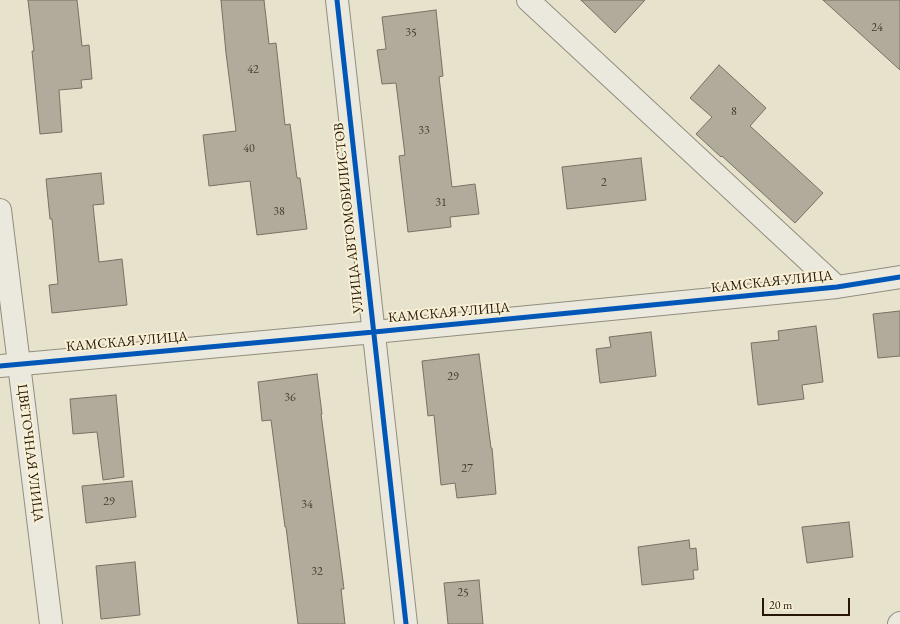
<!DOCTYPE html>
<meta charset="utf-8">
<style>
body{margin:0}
#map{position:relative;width:900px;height:624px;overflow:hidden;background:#e7e2cc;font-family:"EB Garamond",serif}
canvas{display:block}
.scale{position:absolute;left:762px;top:598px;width:88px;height:18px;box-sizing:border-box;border:2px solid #261603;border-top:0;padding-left:5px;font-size:12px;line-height:14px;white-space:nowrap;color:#261603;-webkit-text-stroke:3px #f7f0d6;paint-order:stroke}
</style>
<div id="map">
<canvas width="900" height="624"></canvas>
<div class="scale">20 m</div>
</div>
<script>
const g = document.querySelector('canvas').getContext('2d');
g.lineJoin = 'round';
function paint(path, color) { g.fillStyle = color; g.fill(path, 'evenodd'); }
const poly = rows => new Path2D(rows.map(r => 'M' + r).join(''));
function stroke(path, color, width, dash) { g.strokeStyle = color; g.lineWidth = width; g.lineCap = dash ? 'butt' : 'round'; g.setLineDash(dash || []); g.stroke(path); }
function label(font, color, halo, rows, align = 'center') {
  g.font = font + ' "EB Garamond",serif'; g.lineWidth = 4; g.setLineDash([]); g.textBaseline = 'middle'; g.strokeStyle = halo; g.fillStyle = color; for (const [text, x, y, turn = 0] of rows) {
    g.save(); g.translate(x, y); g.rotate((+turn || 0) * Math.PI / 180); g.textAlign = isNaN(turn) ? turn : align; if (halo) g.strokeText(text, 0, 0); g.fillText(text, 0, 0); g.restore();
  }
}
const building = poly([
 [28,0,77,0,82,46,89,45,92,79,81,80,82,88,59,90,62,132,40,134,32,51,34,51,28,0],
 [221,0,264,0,269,44,276,43,285,125,290,124,297,178,300,178,307,229,257,235,250,181,209,186,203,135,236,131,226,53,221,0],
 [581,0,645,0,615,33,581,0],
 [823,0,900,0,900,70,823,0],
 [436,10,443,76,439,77,452,187,475,184,479,214,450,217,451,227,408,232,399,156,405,155,396,83,382,84,377,50,386,49,382,17,436,10],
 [719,65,766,108,750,126,823,193,795,223,722,156,721,157,696,134,712,117,690,98,719,65],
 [641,158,646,200,567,209,562,167,641,158],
 [101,173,104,204,93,205,99,262,122,259,127,305,52,313,49,285,58,284,52,219,50,219,46,179,101,173],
 [900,311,900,356,878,358,873,314,900,311],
 [816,326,823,382,802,385,804,399,758,405,751,343,779,340,778,331,816,326],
 [651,332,656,376,600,383,596,349,611,347,609,337,651,332],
 [479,354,491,448,492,448,496,494,457,498,455,483,441,485,434,415,428,416,422,361,479,354],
 [317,374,322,414,321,414,344,589,341,589,345,624,298,624,286,527,285,527,271,420,262,421,258,382,317,374],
 [116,395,124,477,103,480,97,432,73,434,70,399,116,395],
 [132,481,136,517,86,523,82,486,132,481],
 [849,522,853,557,807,563,802,527,849,522],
 [689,540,690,549,696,548,698,570,693,570,694,579,642,585,638,547,689,540],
 [135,562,140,615,101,619,96,566,135,562],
 [479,580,483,624,448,624,444,583,479,580]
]);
paint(building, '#b0ab9b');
stroke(building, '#777164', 1);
const minor = poly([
 [337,0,406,624],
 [528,0,837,287],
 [0,210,51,624],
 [0,366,374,332,837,287,900,277],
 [899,624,900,623]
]);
stroke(minor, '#928d7e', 24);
stroke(minor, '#ebe9de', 22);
stroke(poly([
 [337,0,406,624],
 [0,366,374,332,837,287,900,277]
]), '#0057b8', 5);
label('12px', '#483b29', null, [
 ["24",877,28],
 ["35",411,33],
 ["42",253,70],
 ["8",734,112],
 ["33",424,131],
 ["40",249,149],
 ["2",604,183],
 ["31",441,203],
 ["38",279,212],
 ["29",453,377],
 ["36",290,398],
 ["27",467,469],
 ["29",109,502],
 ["34",307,505],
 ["32",317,572],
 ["25",463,593]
]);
label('14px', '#261603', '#f7f0d6', [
 ["УЛИЦА АВТОМОБИЛИСТОВ",349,218,-96],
 ["КАМСКАЯ УЛИЦА",772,282,-6],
 ["КАМСКАЯ УЛИЦА",449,313,-5],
 ["КАМСКАЯ УЛИЦА",127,342,-5],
 ["ЦВЕТОЧНАЯ УЛИЦА",30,453,83]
]);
</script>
